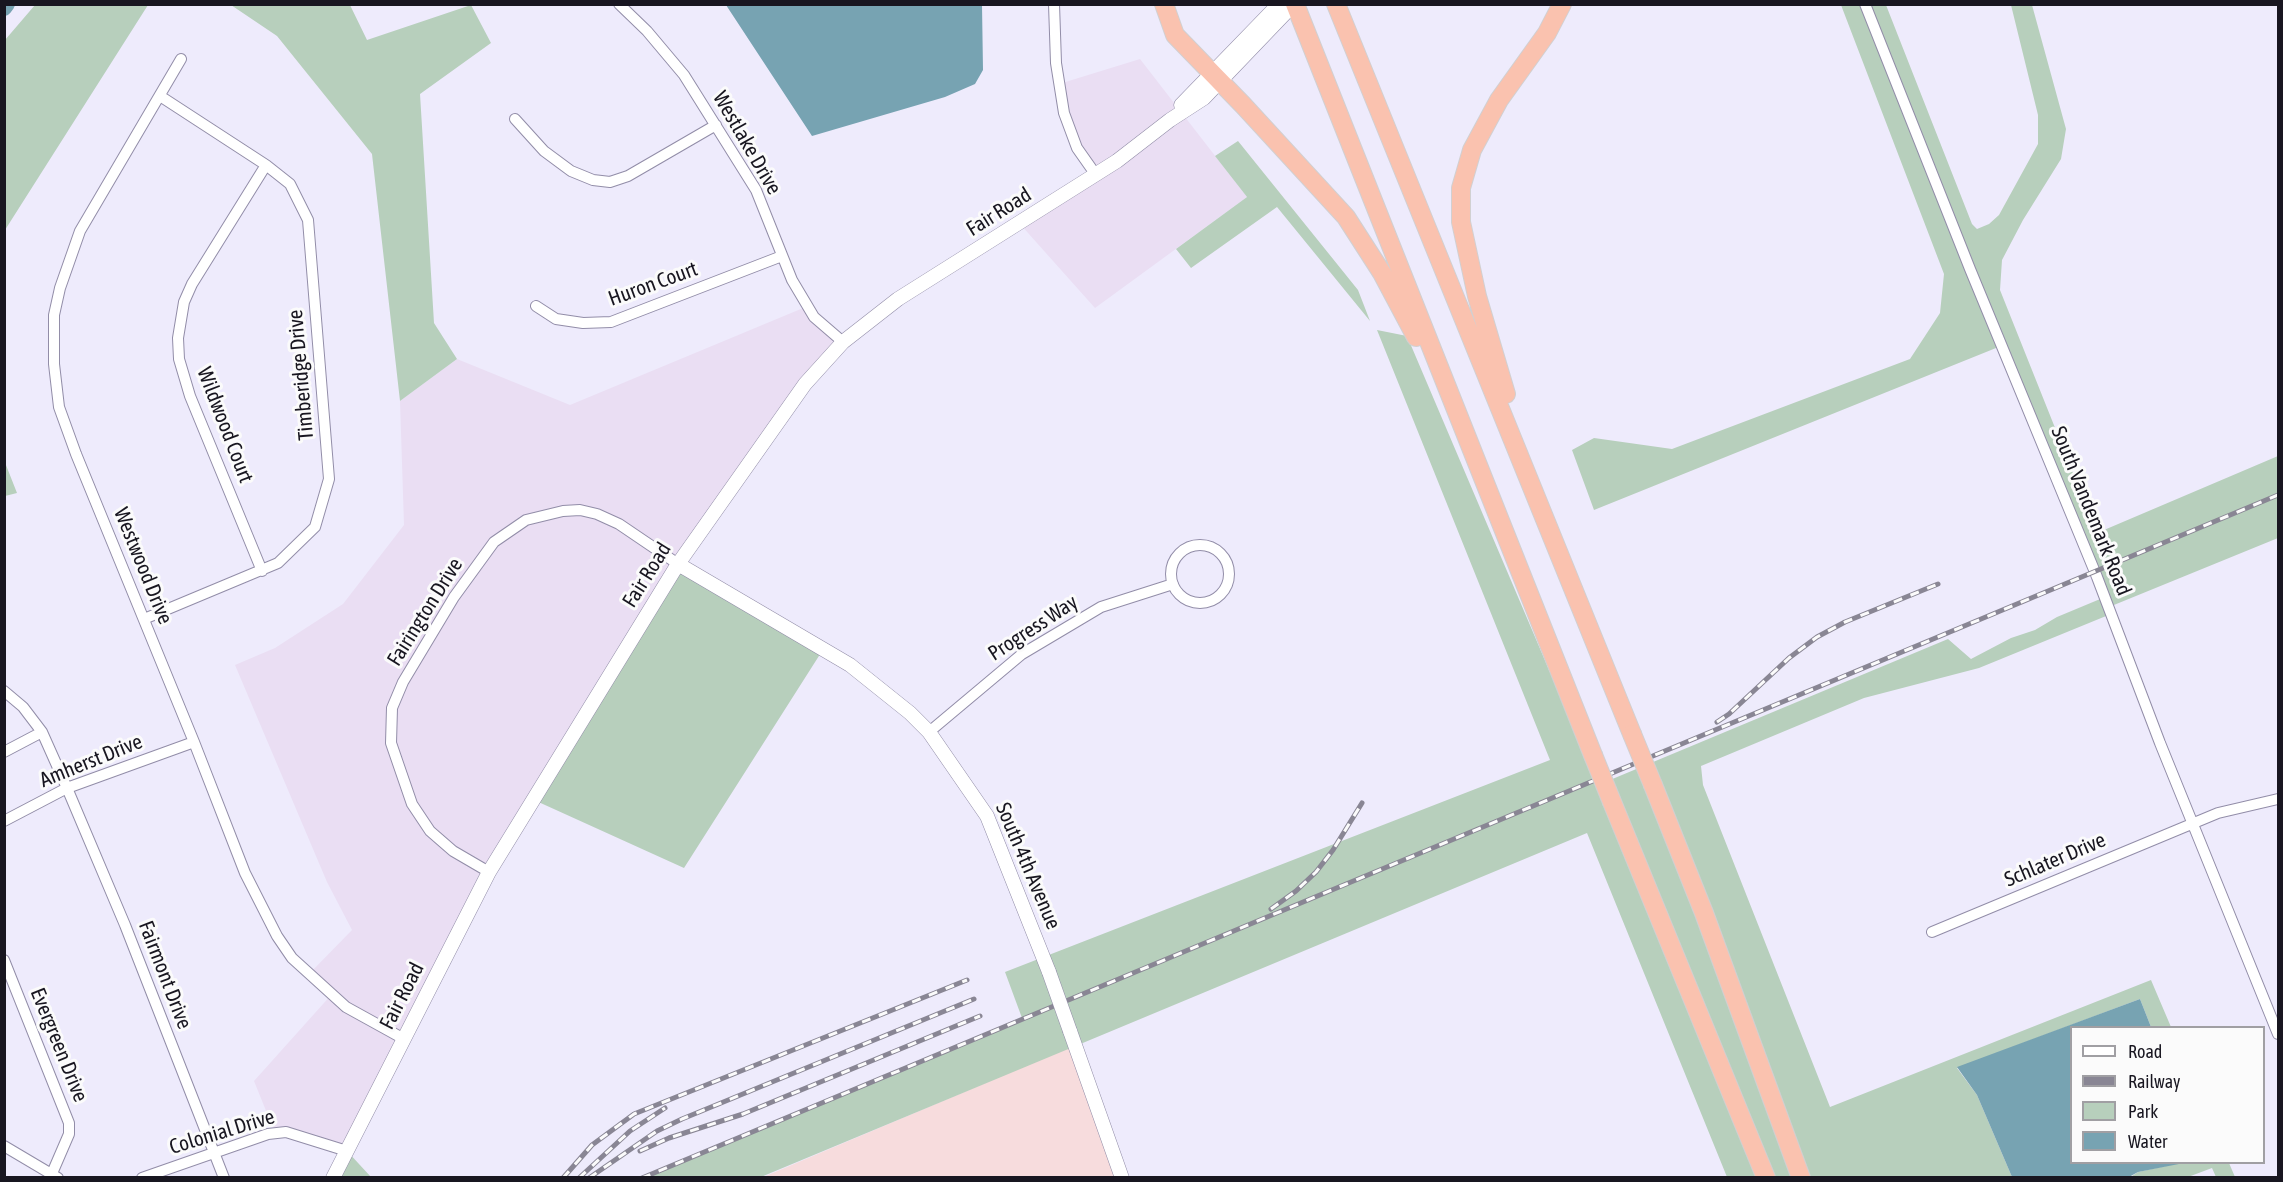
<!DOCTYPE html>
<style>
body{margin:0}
#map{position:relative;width:2283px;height:1182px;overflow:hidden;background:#eeebfc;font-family:"Asap Condensed",sans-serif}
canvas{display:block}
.frame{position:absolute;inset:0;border:6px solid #181620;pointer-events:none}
.legend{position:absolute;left:2070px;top:1026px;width:195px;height:138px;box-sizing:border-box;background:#fbfbfb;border:2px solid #a09fa3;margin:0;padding:8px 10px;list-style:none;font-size:18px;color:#181620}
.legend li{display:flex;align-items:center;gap:12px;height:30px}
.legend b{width:30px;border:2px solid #a09fa3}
</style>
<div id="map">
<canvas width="2283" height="1182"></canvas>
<div class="frame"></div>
<ul class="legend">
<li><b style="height:8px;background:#fff"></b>Road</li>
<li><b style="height:8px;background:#898694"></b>Railway</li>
<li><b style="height:16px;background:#b7cfbc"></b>Park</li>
<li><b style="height:16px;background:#77a3b2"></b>Water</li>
</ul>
</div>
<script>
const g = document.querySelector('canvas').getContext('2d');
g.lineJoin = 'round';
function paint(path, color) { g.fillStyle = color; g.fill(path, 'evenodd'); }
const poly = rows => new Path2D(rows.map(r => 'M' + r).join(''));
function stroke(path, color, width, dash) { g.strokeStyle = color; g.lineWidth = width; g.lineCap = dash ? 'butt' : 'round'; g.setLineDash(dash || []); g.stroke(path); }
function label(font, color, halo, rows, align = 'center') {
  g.font = font + ' "Asap Condensed",sans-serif'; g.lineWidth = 6; g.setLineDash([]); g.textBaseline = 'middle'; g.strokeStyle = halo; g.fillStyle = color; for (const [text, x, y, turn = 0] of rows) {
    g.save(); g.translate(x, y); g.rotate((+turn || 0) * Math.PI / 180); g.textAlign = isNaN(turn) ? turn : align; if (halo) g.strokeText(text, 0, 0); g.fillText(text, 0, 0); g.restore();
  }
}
paint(poly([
 [1140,59,1247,197,1095,308,1020,224,1096,175,1077,148,1059,84],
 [808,306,843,342,678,564,489,872,347,1151,275,1133,254,1081,332,994,309,974,352,930,327,882,235,665,275,648,343,604,404,525,400,401,457,359,570,405]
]), '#eadef3');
paint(poly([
 [1075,1045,1121,1178,761,1178]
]), '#f7dcdd');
paint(poly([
 [35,5,148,5,5,230,5,40],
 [231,5,350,5,367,40,471,5,491,43,420,94,434,323,457,359,400,401,372,154,277,36],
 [1841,5,1886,5,1972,224,1977,229,1989,224,1999,215,2038,144,2038,115,2011,5,2032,5,2066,129,2061,159,2023,220,2002,260,2000,290,2097,533,2278,456,2278,538,2109,607,2111,614,1979,668,1864,698,1701,766,1703,785,1830,1107,2151,980,2171,1027,2151,1027,2140,999,1957,1068,1977,1095,2012,1177,1727,1177,1587,833,761,1177,642,1178,1022,1018,1005,972,1550,760,1377,330,1407,336,1598,785,1948,639,1971,659,2011,638,2035,630,2057,617,2105,597,2001,346,1594,510,1572,450,1594,438,1672,449,1910,359,1940,313,1944,274],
 [1238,141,1358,290,1370,321,1277,207,1191,268,1176,249,1247,197,1215,156],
 [4,460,17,493,5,496,4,496],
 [678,564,824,648,684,868,534,800],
 [347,1151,371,1177,333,1178],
 [2184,1162,2229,1163,2235,1177,2216,1177,2212,1168,2188,1177,2129,1178,2138,1172]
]), '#b7cfbc');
paint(poly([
 [726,5,982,5,983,70,975,84,945,97,812,136],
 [2140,999,2151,1027,2072,1028,2072,1162,2184,1163,2138,1172,2129,1177,2012,1177,1977,1095,1957,1067]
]), '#77a3b2');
stroke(poly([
 [4,8,7,4]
]), '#77a3b2', 16);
const street = poly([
 [619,4,647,31,684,75,756,190,792,280,814,317,843,342],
 [1054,4,1056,63,1064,113,1077,148,1096,175],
 [1865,4,1970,269,2097,577,2160,743,2278,1034],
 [181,59,80,231,60,288,54,315,54,364,59,407,76,454,194,742,245,873,277,936,292,958,346,1007,404,1039],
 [515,119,544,151,571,171,593,180,610,182,628,176,716,125],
 [536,306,556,319,583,323,611,322,782,256],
 '1171 574a29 29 0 1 1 58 0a29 29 0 1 1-58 0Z',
 [262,571,190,396,179,359,178,338,184,302,192,284,266,165],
 [144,619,278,563,315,527,329,479,308,220,290,184,266,165,160,96],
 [4,691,23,707,42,732,67,788,125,925,224,1178],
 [929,732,1022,654,1101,607,1173,584],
 [4,752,42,732],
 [4,821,67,788,194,742],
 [489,872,453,851,430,831,412,804,391,743,392,708,403,682,454,597,494,542,526,520,563,511,580,510,597,514,619,524,678,564],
 [1932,932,2218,813,2278,799],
 [4,960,69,1123,69,1134,50,1178],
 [4,1146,58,1178],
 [142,1178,268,1134,286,1132,347,1151]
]);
const secondary = poly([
 [1181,105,1279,4],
 [678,564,850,665,910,713,929,732,987,816,1049,972],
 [1070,1031,1122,1178],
 [333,1178,489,872,678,564,805,384,843,342,898,299,1117,161,1170,120,1204,98,1294,4]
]);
const highway = poly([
 [1164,4,1175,35,1243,105,1346,217,1382,273,1416,337],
 [1295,4,1593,755],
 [1336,4,1632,734],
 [1506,394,1477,296,1461,222,1461,188,1472,150,1499,100,1547,33,1562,4],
 [1653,785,1704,913,1801,1178],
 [1612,802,1766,1178]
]);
stroke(street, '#928da8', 12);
stroke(secondary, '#928da8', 15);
stroke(highway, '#d1d0d2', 20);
stroke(street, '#fff', 10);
stroke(secondary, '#fff', 14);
stroke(highway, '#fac2af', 18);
const rail = poly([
 [1717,722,1729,714,1789,658,1817,637,1845,622,1938,584],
 [1271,909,1296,891,1316,872,1333,850,1362,803],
 [640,1151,669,1138,743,1114,980,1016],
 [563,1178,592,1145,634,1114,967,980],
 [579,1178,630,1131,665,1108],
 [589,1178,657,1131,682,1119,974,999],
 [642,1178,2278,495]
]);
stroke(rail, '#898694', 5);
stroke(rail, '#fbfbfb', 3, [9]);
const secondaryBridge = poly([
 [1049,972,1070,1031]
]);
const highwayBridge = poly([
 [1632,734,1653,785],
 [1593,755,1612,802]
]);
stroke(secondaryBridge, '#928da8', 15, []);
stroke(highwayBridge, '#d1d0d2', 20, []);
stroke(secondaryBridge, '#fff', 14);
stroke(highwayBridge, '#fac2af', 18);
label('21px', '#181620', '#fbfbfb', [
 ["Westlake Drive",747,143,60],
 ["Fair Road",999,212,-32],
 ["Huron Court",653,284,-20],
 ["Timberidge Drive",301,375,-95],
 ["Wildwood Court",225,425,69],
 ["South Vandemark Road",2091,511,68],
 ["Westwood Drive",143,566,68],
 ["Fair Road",647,575,-58],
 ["Fairington Drive",425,612,-58],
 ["Progress Way",1033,628,-33],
 ["Amherst Drive",91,761,-22],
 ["Schlater Drive",2055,860,-23],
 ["South 4th Avenue",1028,866,67],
 ["Fairmont Drive",165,975,69],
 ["Fair Road",402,996,-63],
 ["Evergreen Drive",59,1045,68],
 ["Colonial Drive",222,1132,-17]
]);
</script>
